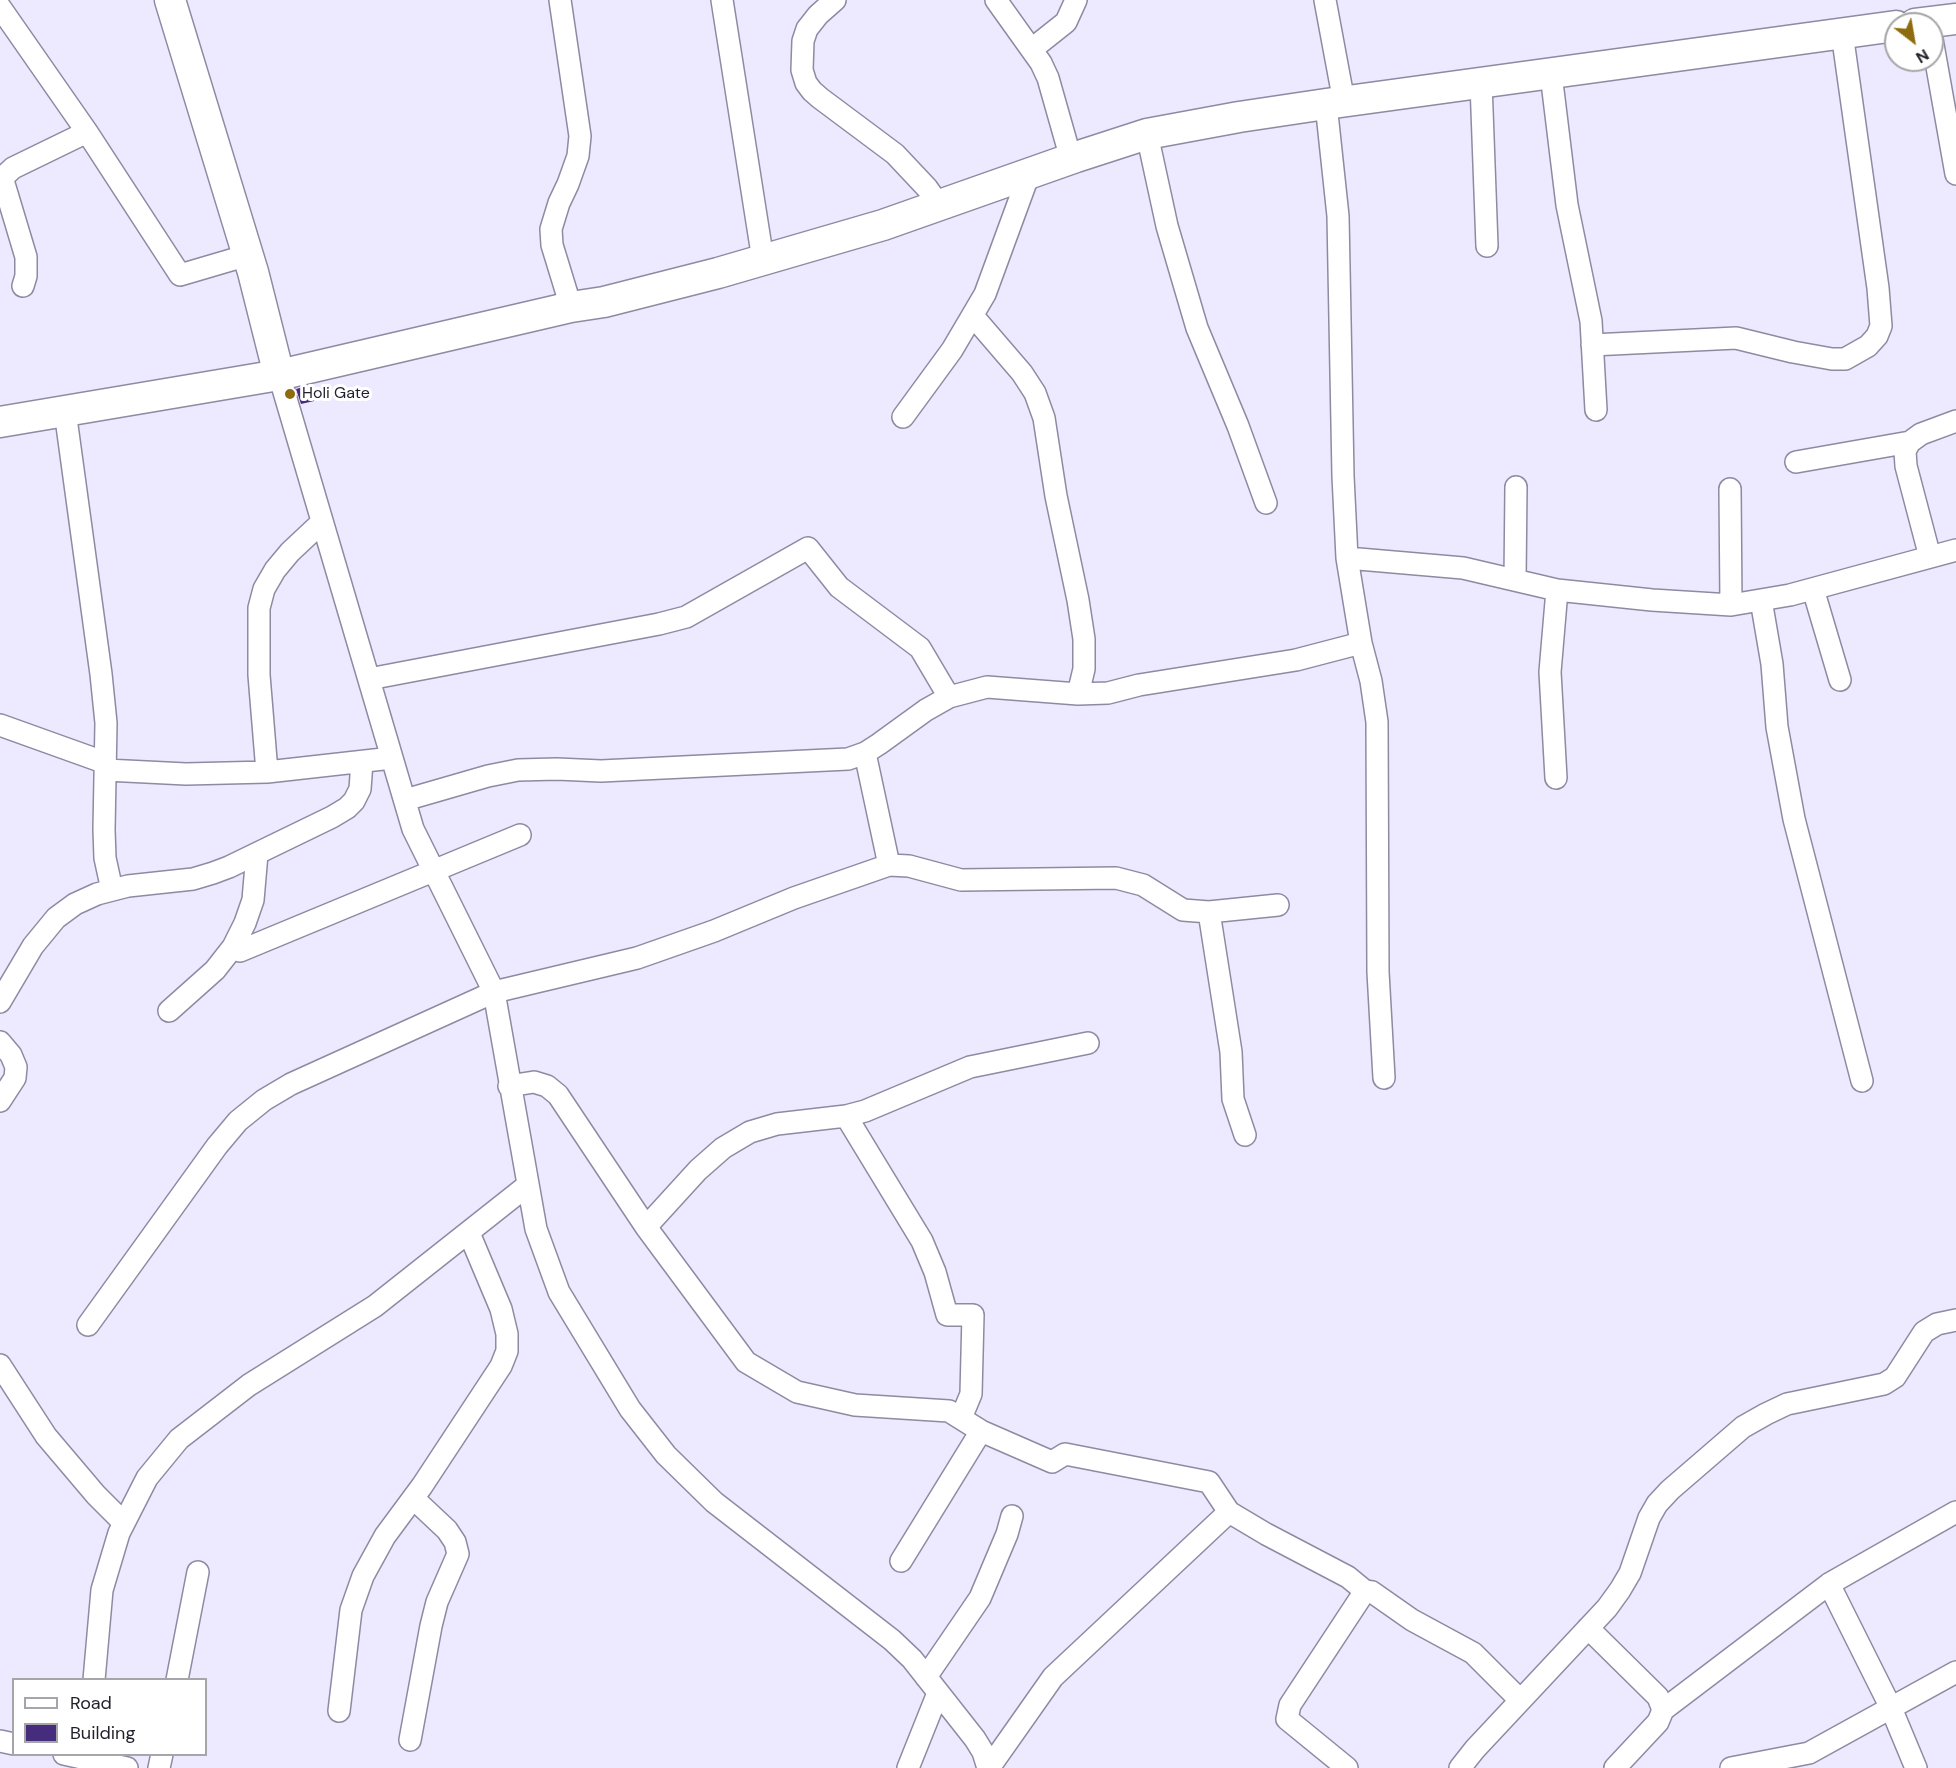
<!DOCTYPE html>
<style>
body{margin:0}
#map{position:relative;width:1956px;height:1768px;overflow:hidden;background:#ede9ff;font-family:"DM Sans",sans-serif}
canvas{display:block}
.legend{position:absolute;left:12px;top:1678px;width:195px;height:78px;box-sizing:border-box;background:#fff;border:2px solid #a6a5a9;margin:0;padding:8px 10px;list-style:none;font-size:18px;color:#211f29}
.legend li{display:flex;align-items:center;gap:12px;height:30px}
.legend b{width:30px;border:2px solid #a6a5a9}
.north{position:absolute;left:1884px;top:12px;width:60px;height:60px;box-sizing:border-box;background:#fff;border:2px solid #a6a5a9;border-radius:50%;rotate:149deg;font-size:16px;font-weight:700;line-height:24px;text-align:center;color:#211f29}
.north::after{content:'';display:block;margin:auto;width:21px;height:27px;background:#8e6b0e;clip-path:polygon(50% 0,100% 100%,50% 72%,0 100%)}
</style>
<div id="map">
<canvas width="1956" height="1768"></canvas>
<ul class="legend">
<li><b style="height:8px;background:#fff"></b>Road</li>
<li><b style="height:16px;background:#452c7c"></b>Building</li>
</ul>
<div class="north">N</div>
</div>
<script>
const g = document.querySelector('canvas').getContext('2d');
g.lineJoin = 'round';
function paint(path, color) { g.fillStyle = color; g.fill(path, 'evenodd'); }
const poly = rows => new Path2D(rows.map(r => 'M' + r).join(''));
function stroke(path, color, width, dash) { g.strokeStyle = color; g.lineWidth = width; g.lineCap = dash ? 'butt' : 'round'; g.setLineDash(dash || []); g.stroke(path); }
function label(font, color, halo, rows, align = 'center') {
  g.font = font + ' "DM Sans",sans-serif'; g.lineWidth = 6; g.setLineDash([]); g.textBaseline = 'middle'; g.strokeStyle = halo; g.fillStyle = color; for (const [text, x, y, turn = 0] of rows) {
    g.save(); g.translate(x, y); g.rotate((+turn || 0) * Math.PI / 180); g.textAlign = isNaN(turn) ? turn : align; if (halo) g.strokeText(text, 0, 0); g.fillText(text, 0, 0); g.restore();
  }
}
paint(poly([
 [311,385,314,401,301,404,296,389]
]), '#452c7c');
const street = poly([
 [560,0,580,136,578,156,568,184,559,203,551,229,552,245,571,307],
 [722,0,763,260],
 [835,0,818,15,807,29,803,41,802,70,806,83,812,91,820,98,895,154,927,188,939,205],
 [996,0,1041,63,1048,78,1071,159],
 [1325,0,1344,102],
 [0,7,87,132,180,275,248,255],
 [1932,39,1956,174],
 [1032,49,1066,22,1076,0],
 [1551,74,1567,205,1591,321,1596,410],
 [1481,83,1487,246],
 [1326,104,1338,216,1343,476,1347,558,1361,643,1371,681,1377,722,1378,972,1384,1078],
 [1147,134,1167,226,1197,328,1238,426,1266,503],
 [2,177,26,257,26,276,23,286],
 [0,180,13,168,87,132],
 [973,316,1022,373,1035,393,1044,418,1056,496,1078,600,1084,639,1084,669,1078,694],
 [1592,345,1736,338,1793,352,1832,359,1845,359,1868,346,1877,336,1881,326,1878,288,1842,33],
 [279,375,413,829,494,992,536,1229,559,1292,630,1409,666,1455,714,1502,892,1640,912,1659,975,1739,983,1752,988,1768],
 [65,411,101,674,106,723,104,830,105,858,112,890],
 [903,417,952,350,985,294,1029,174],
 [1796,462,1910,442],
 [1730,489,1731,605],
 [1930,557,1906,466,1905,451,1910,442,1921,434,1956,421],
 [1347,558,1463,568,1557,590,1652,600,1731,605,1790,595,1956,550],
 [1515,580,1516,487],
 [1813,589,1840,680],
 [1761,600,1772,664,1777,727,1794,819,1862,1081],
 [369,679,659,624,686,617,808,548,839,587,920,648,949,697],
 [0,725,106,763],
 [865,753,889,865],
 [106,770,186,774,267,772,392,758],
 [267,772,259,675,259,608,264,589,275,570,290,552,322,522],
 [1556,778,1550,672,1557,590],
 [405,800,488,776,518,770,557,769,601,771,848,759,865,753,879,744,926,710,949,697,987,687,1078,694,1108,693,1139,685,1296,660,1361,643],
 [1209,912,1231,1052,1233,1099,1245,1135],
 [240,951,520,835],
 [0,1002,33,946,56,918,75,904,97,894,128,886,193,879,213,873,229,867,332,817,347,808,354,801,360,789,362,762],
 [169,1011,215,970,233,947,245,923,253,900,257,854],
 [0,1042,11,1055,16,1067,15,1078,0,1101],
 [509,1086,534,1082,547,1086,558,1095,646,1227,746,1362,797,1392,855,1405,949,1411,981,1431,901,1561],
 [846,1116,922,1241,935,1272,947,1315,973,1315,971,1394,961,1418],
 [646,1227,698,1170,723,1148,750,1132,777,1124,846,1116,865,1111,970,1067,1088,1043],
 [88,1325,217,1146,238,1121,264,1100,291,1084,494,992,637,958,714,931,794,898,889,865,909,866,961,880,1116,878,1143,885,1183,910,1209,912,1278,905],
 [0,1365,46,1436,96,1495,124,1523],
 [981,1431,1052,1462,1065,1454,1209,1482,1229,1512,1266,1534,1348,1577,1365,1591,1372,1592,1412,1620,1473,1653,1520,1700],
 [1829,1584,1891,1708,1916,1768],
 [1588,1628,1658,1697,1663,1710,1658,1722,1615,1768],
 [926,1677,980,1598,1007,1534,1012,1516],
 [94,1680,102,1590,119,1533,147,1478,179,1439,249,1385,375,1306,528,1185],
 [177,1680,198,1572],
 [1663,1710,1829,1584,1956,1512],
 [339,1711,351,1610,363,1576,385,1536,422,1486,501,1366,507,1351,507,1334,501,1309,469,1233],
 [410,1740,431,1626,437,1602,458,1554,455,1542,447,1530,413,1498],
 [0,1741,14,1744],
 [64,1754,127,1768],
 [159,1768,162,1754],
 [908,1768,938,1693],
 [989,1768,1053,1677,1229,1512],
 [1347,1768,1287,1719,1290,1705,1365,1591],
 [1460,1768,1475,1749,1607,1608,1620,1590,1630,1573,1649,1518,1657,1504,1670,1490,1743,1427,1766,1414,1787,1404,1884,1384,1895,1377,1924,1332,1937,1324,1956,1320],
 [1731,1768,1809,1753,1956,1672]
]);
const secondary = poly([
 [170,0,253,272,279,375],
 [1915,24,1956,19],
 [0,422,279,375,571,307,604,302,718,273,883,225,1076,157,1147,134,1239,117,1326,104,1896,26]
]);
stroke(street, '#8e8aa2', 24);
stroke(secondary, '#8e8aa2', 33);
stroke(street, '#fff', 21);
stroke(secondary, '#fff', 30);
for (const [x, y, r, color] of [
 [290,394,6,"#8e6b0e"]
]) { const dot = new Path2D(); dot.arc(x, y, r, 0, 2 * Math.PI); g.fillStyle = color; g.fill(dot); stroke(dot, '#fff', 2); }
label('16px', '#211f29', '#fff', [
 ["Holi Gate",302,394]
], 'left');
</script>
